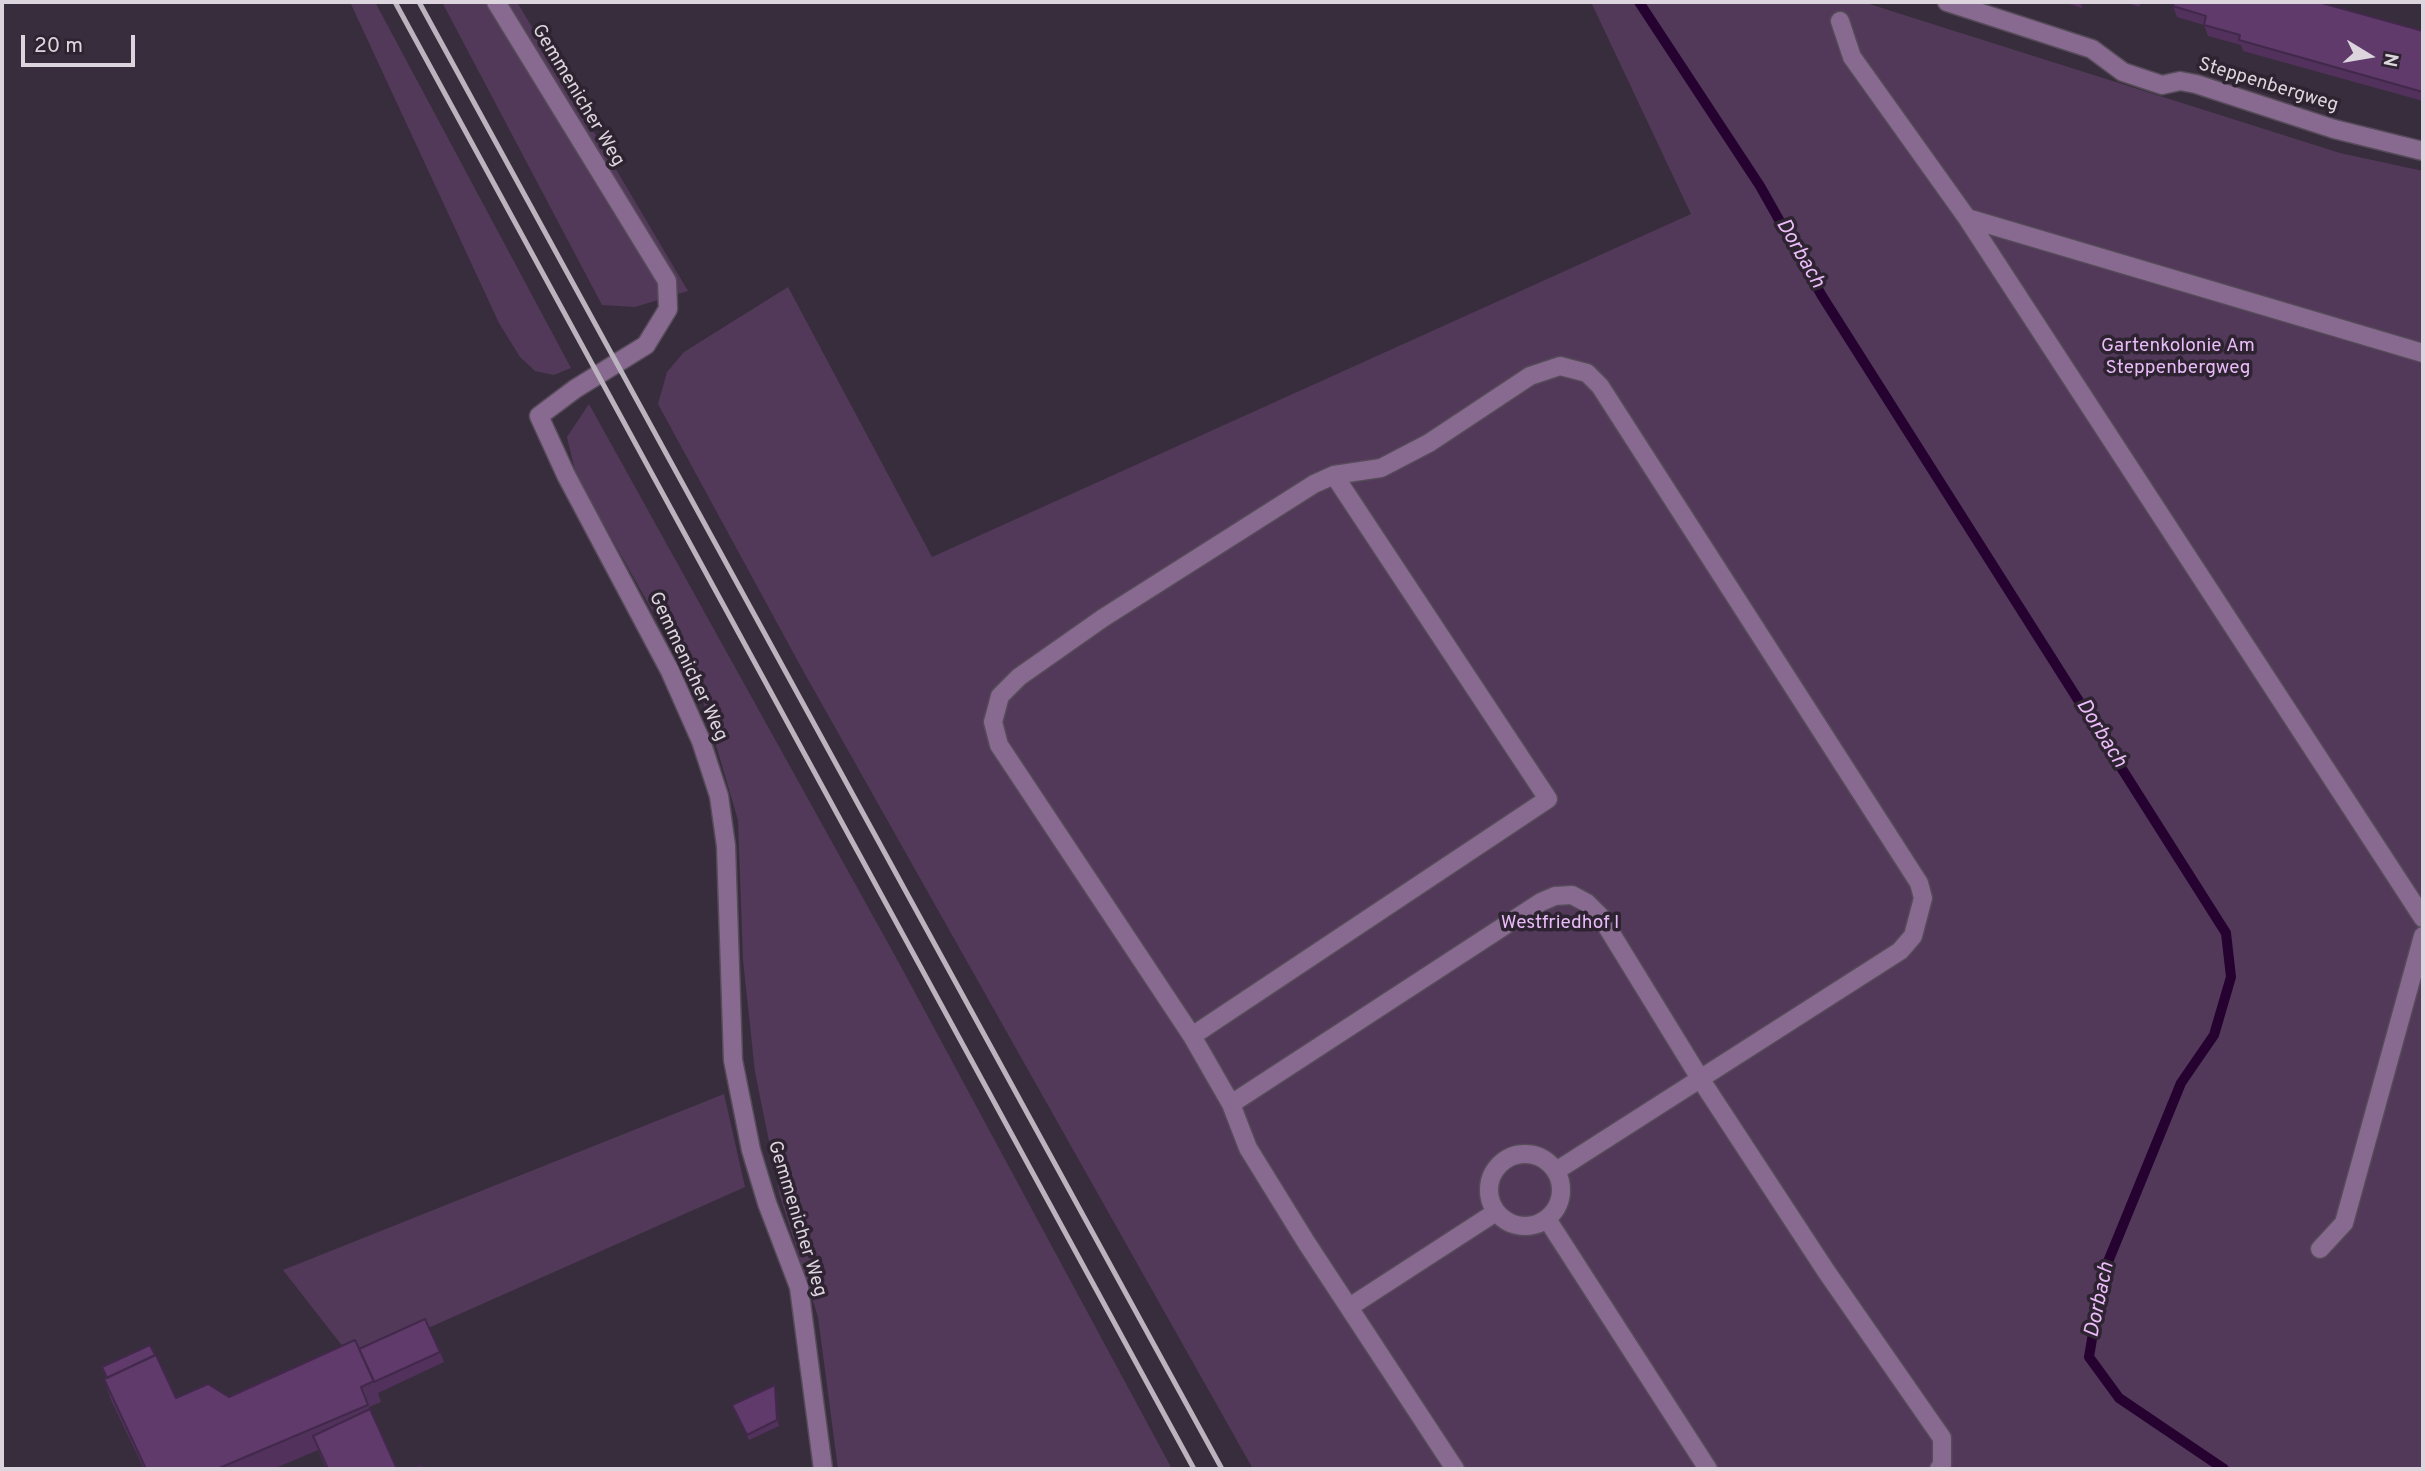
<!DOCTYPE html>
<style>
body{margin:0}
#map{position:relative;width:2425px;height:1471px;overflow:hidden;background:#382d3c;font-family:Overpass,sans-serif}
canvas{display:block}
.frame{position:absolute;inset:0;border:4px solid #dcd5de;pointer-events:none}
.north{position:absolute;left:2334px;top:21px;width:70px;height:70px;-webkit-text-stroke:5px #2e2331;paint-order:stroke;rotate:101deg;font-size:19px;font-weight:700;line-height:28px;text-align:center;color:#dcd5de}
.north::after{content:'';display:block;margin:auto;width:24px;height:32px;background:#dcd5de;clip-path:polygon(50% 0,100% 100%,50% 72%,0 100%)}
.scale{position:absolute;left:21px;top:35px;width:114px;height:32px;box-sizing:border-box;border:4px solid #dcd5de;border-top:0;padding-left:9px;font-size:21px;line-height:24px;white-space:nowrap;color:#dcd5de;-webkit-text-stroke:5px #2e2331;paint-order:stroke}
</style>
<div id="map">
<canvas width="2425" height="1471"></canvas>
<div class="frame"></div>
<div class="north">N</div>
<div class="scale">20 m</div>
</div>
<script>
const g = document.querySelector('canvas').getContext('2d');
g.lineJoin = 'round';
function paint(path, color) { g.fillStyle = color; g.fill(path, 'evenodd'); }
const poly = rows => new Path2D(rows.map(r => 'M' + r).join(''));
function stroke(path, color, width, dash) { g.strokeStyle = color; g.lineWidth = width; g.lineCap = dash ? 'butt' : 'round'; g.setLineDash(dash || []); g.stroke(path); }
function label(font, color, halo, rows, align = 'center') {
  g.font = font + ' Overpass,sans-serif'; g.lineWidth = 7; g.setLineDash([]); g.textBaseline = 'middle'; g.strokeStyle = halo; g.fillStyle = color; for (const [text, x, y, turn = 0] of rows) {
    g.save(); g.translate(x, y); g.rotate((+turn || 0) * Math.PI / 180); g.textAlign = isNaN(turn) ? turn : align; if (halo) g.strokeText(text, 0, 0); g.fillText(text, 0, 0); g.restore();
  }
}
paint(poly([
 [350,2,375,2,571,368,554,375,535,371,520,357,499,323],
 [442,2,517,2,688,291,635,307,602,305],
 [1591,2,1863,2,2340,153,2423,171,2423,1469,1253,1469,801,667,658,404,667,372,684,352,788,287,932,557,1691,214],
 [589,404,899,963,1172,1469,838,1469,818,1317,780,1196,755,1072,743,960,738,820,703,701,576,475,567,437],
 [724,1094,745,1187,354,1361,283,1270]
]), '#523959');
stroke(poly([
 [1639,2,1760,186,1822,296,2226,933,2231,977,2214,1035,2181,1083,2103,1274,2089,1357,2119,1398,2224,1469]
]), '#260230', 10);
const minor = poly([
 [496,2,667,281,668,309,646,345,575,389,539,416,566,475,670,671,701,741,719,796,726,846,733,1060,751,1150,767,1203,799,1287,823,1469],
 [1947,2,2092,49,2123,72,2162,85,2180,81,2196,84,2334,129,2423,151],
 [1840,21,1852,57,1967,218,2423,353],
 [1967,218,2423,918],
 [1192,1036,1548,799,1334,475],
 [1231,1104,1541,902,1555,896,1572,895,1587,903,1601,917,1701,1080,1826,1271,1942,1438,1942,1465,1939,1469],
 '1489 1190a36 36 0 1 1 72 0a36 36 0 1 1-72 0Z',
 [1547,1219,1708,1469],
 [2320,1249,2344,1223,2423,936],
 [1351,1306,1496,1212],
 [1455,1469,1306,1242,1248,1148,1231,1104,1192,1036,999,745,993,722,1000,696,1019,677,1103,618,1314,484,1334,475,1381,468,1429,443,1530,376,1560,366,1587,373,1600,386,1919,883,1923,898,1913,936,1900,951,1556,1171]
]);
stroke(minor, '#564b59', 21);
stroke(minor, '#886a91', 18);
stroke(poly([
 [395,2,1194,1469],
 [419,2,1222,1469]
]), '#bbb3bd', 5);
paint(poly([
 [2063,2,2085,2,2082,8],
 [2125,2,2141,2,2139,7],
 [2173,6,2423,31,2423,101,2243,51,2241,45,2208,36,2204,25,2177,17],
 [440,1352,444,1362,378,1393,381,1402,369,1407,397,1469,326,1469,318,1450,273,1469,144,1469,111,1400,104,1379,176,1398,229,1397],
 [775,1385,777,1391,779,1426,749,1440,732,1405]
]), '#52325c');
paint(poly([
 [2080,2,2085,2,2082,8],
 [775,1385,777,1391,779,1426,777,1420]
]), '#42294b');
const building = poly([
 [2174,2,2318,2,2423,31,2423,92,2239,40,2240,35,2204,25,2206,16,2173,6,2174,2],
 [425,1319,440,1352,374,1382,359,1349,425,1319],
 [355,1340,374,1381,361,1387,368,1405,217,1469,146,1469,104,1379,156,1355,176,1398,208,1384,229,1397,355,1340],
 [150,1345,155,1355,107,1378,102,1367,150,1345],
 [775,1385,777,1420,747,1435,732,1405,775,1385],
 [370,1409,397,1469,328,1469,313,1436,370,1409],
 [421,1465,423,1469,412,1469,421,1465]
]);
paint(building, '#5f3a6b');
stroke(building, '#42294b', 2);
label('19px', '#dcd5de', '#2e2331', [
 ["Steppenbergweg",2268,86,17],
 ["Gemmenicher Weg",577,96,59],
 ["Gemmenicher Weg",687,667,65],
 ["Gemmenicher Weg",796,1219,73]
]);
label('19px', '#e9bbf8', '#2e2331', [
 ["Gartenkolonie Am",2178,347],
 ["Steppenbergweg",2178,369],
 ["Westfriedhof I",1560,924]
]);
label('italic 21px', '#ebbcf9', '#2e2331', [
 ["Dorbach",1799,254,60],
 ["Dorbach",2100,734,58],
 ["Dorbach",2101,1300,-78]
]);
</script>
